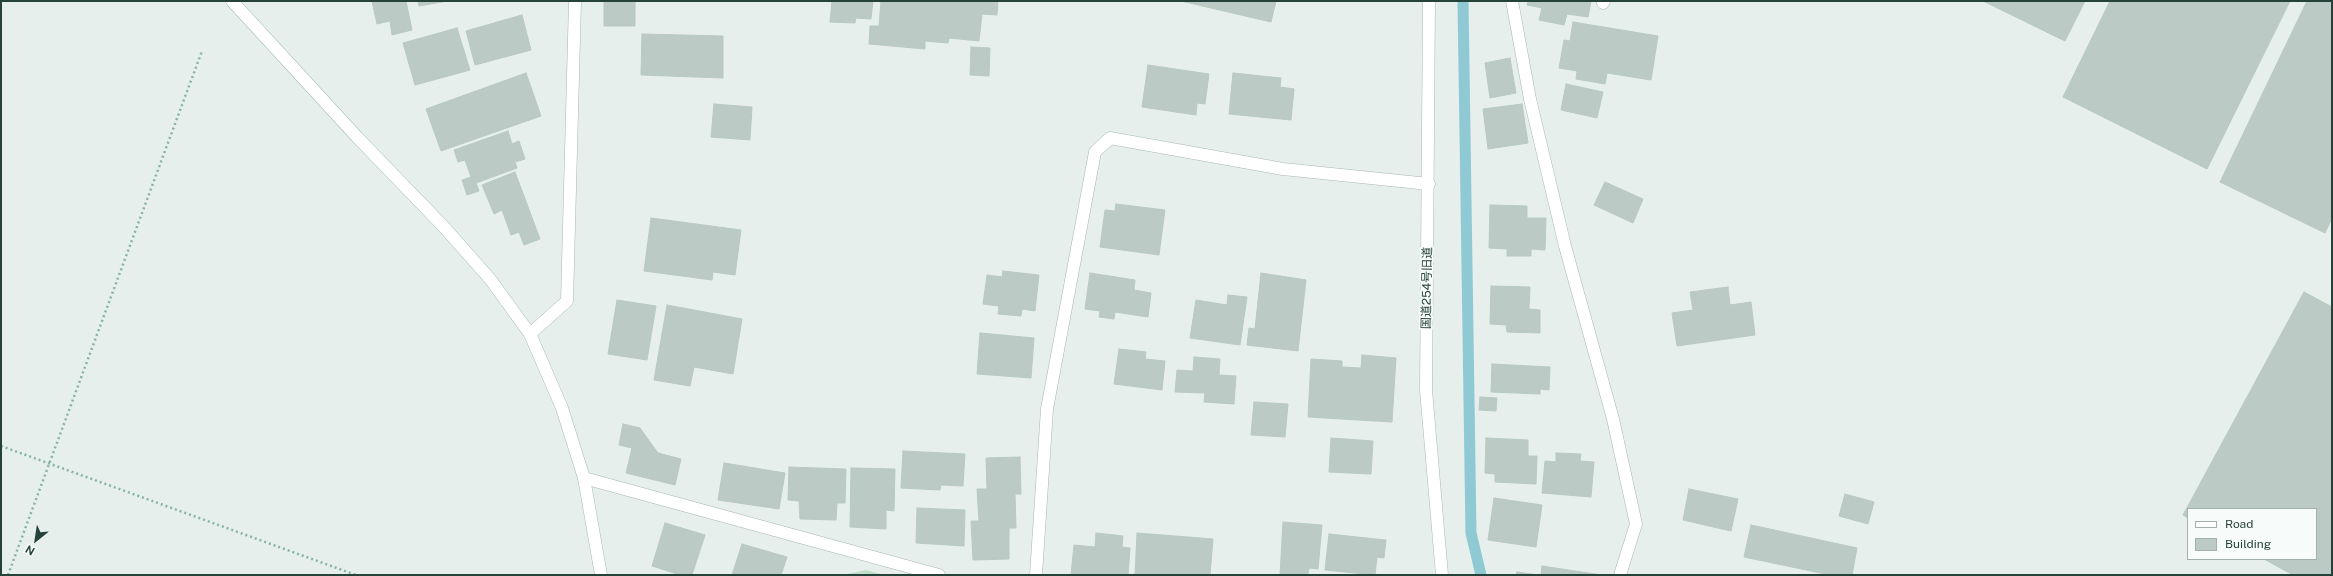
<!DOCTYPE html>
<meta charset="utf-8">
<style>
body{margin:0}
#map{position:relative;width:2333px;height:576px;overflow:hidden;background:#e6efeb;font-family:"Public Sans",sans-serif}
canvas{display:block}
.frame{position:absolute;inset:0;border:2px solid #24423a;pointer-events:none}
.legend{position:absolute;left:2187px;top:508px;width:130px;height:52px;box-sizing:border-box;background:#f7fbf9;border:1px solid #a3b1ad;margin:0;padding:5px 7px;list-style:none;font-size:12px;color:#24423a}
.legend li{display:flex;align-items:center;gap:8px;height:20px}
.legend b{width:20px;border:1px solid #a3b1ad}
.north{position:absolute;left:16px;top:520px;width:40px;height:40px;-webkit-text-stroke:3px #f7fbf9;paint-order:stroke;rotate:210deg;font-size:11px;font-weight:700;line-height:16px;text-align:center;color:#24423a}
.north::after{content:'';display:block;margin:auto;width:14px;height:18px;background:#24423a;clip-path:polygon(50% 0,100% 100%,50% 72%,0 100%)}
</style>
<div id="map">
<canvas width="2333" height="576"></canvas>
<div class="frame"></div>
<ul class="legend">
<li><b style="height:5px;background:#fff"></b>Road</li>
<li><b style="height:11px;background:#bbcac4"></b>Building</li>
</ul>
<div class="north">N</div>
</div>
<script>
const g = document.querySelector('canvas').getContext('2d');
g.lineJoin = 'round';
function paint(path, color) { g.fillStyle = color; g.fill(path, 'evenodd'); }
const poly = rows => new Path2D(rows.map(r => 'M' + r).join(''));
function stroke(path, color, width, dash) { g.strokeStyle = color; g.lineWidth = width; g.lineCap = dash ? 'butt' : 'round'; g.setLineDash(dash || []); g.stroke(path); }
function label(font, color, halo, rows, align = 'center') {
  g.font = font + ' "Public Sans","Noto Sans JP",sans-serif'; g.lineWidth = 3.5; g.setLineDash([]); g.textBaseline = 'middle'; g.strokeStyle = halo; g.fillStyle = color; for (const [text, x, y, turn = 0] of rows) {
    g.save(); g.translate(x, y); g.rotate((+turn || 0) * Math.PI / 180); g.textAlign = isNaN(turn) ? turn : align; if (halo) g.strokeText(text, 0, 0); g.fillText(text, 0, 0); g.restore();
  }
}
paint(poly([
 [866,570,884,575,842,575]
]), '#bfe0c8');
stroke(poly([
 [1463,1,1471,533,1481,575]
]), '#8ec9d4', 11);
const building = poly([
 [372,1,406,1,412,30,392,35,390,21,377,24,372,1],
 [418,1,448,1,419,6,418,1],
 [604,1,635,1,635,26,604,26,604,1],
 [832,1,873,1,871,19,856,18,855,23,830,22,832,1],
 [881,1,998,1,997,15,982,14,979,41,949,38,948,43,925,41,925,49,869,44,870,26,879,26,881,1],
 [1181,1,1276,1,1271,22,1181,1],
 [1528,1,1591,1,1588,17,1567,14,1564,25,1539,20,1542,8,1527,5,1528,1],
 [1983,1,2085,1,2065,41,1983,1],
 [2110,1,2290,1,2207,169,2063,97,2110,1],
 [2307,1,2332,1,2332,218,2325,233,2220,182,2307,1],
 [522,15,531,50,475,65,466,31,522,15],
 [1573,22,1658,36,1651,80,1607,73,1605,84,1576,79,1577,71,1559,68,1564,40,1570,41,1573,22],
 [457,28,470,70,415,85,403,43,457,28],
 [642,34,723,36,723,78,641,75,642,34],
 [971,47,990,48,989,76,970,75,971,47],
 [1510,58,1516,93,1490,98,1485,63,1510,58],
 [1148,65,1209,74,1205,104,1197,103,1196,115,1142,107,1148,65],
 [526,73,541,116,441,151,426,109,526,73],
 [1233,73,1281,78,1280,87,1294,89,1291,120,1229,114,1233,73],
 [1566,84,1603,92,1597,118,1561,110,1566,84],
 [714,104,752,107,750,140,711,137,714,104],
 [1522,104,1528,143,1488,149,1483,109,1522,104],
 [508,131,512,144,519,141,525,159,515,162,517,168,476,183,479,191,467,195,462,180,471,177,465,160,458,162,454,150,508,131],
 [515,172,540,239,524,245,519,232,511,235,502,210,494,214,482,185,515,172],
 [1605,182,1643,199,1633,223,1594,205,1605,182],
 [1116,204,1165,210,1159,255,1100,247,1105,210,1115,211,1116,204],
 [1490,205,1527,206,1527,218,1546,218,1545,250,1531,249,1531,256,1507,256,1507,249,1489,248,1490,205],
 [651,218,741,230,735,275,713,272,712,280,644,271,651,218],
 [1003,271,1039,275,1035,311,1022,309,1021,316,998,314,999,306,983,304,987,275,1002,277,1003,271],
 [1090,273,1135,280,1134,290,1151,293,1148,317,1115,312,1114,319,1099,317,1100,311,1085,309,1090,273],
 [1261,273,1306,280,1298,351,1247,345,1249,328,1255,329,1261,273],
 [1491,286,1530,287,1529,309,1540,310,1540,333,1507,332,1506,325,1490,324,1491,286],
 [1728,287,1730,305,1751,302,1755,335,1677,346,1672,313,1693,310,1690,292,1728,287],
 [2304,292,2332,307,2332,575,2293,575,2264,559,2316,559,2316,509,2188,509,2188,518,2183,515,2304,292],
 [1228,295,1247,297,1240,345,1190,338,1196,300,1227,305,1228,295],
 [617,300,656,306,647,360,608,354,617,300],
 [667,305,742,319,733,374,694,367,690,386,654,380,667,305],
 [980,333,1034,338,1031,378,977,374,980,333],
 [1119,349,1146,352,1145,359,1165,361,1162,390,1114,384,1119,349],
 [1362,355,1396,358,1392,422,1308,417,1311,359,1342,361,1342,367,1361,368,1362,355],
 [1194,357,1220,359,1219,375,1236,376,1234,404,1204,402,1205,393,1175,392,1177,370,1193,371,1194,357],
 [1492,364,1550,367,1549,390,1540,389,1540,394,1491,392,1492,364],
 [1480,397,1497,398,1496,411,1479,410,1480,397],
 [1254,402,1288,404,1285,437,1251,435,1254,402],
 [623,424,640,428,658,453,681,459,675,485,626,473,632,448,619,445,623,424],
 [1331,438,1373,441,1371,474,1329,472,1331,438],
 [1486,438,1528,440,1528,456,1537,456,1536,484,1495,482,1495,474,1485,473,1486,438],
 [903,451,965,454,963,486,941,485,940,490,901,488,903,451],
 [1556,453,1581,454,1580,461,1594,462,1591,497,1542,493,1545,461,1556,462,1556,453],
 [1020,457,1021,494,1015,494,1016,528,1009,528,1009,559,973,560,971,521,979,521,977,489,987,489,986,458,1020,457],
 [724,463,785,473,779,509,718,500,724,463],
 [789,467,846,469,845,503,837,503,836,520,800,519,799,501,788,500,789,467],
 [851,468,895,469,894,511,886,510,886,529,850,527,851,468],
 [1689,489,1738,499,1731,531,1683,520,1689,489],
 [1845,494,1874,502,1868,524,1839,516,1845,494],
 [1494,498,1542,505,1536,547,1488,540,1494,498],
 [917,508,965,510,964,546,916,543,917,508],
 [1283,522,1322,525,1318,569,1309,568,1308,575,1280,575,1283,522],
 [665,523,705,535,692,575,680,575,652,566,665,523],
 [1751,525,1857,548,1852,575,1830,575,1744,557,1751,525],
 [1096,533,1123,536,1122,547,1130,548,1128,575,1071,575,1074,545,1095,547,1096,533],
 [1137,533,1213,539,1210,575,1135,575,1137,533],
 [1329,534,1386,540,1384,558,1377,557,1375,575,1325,570,1329,534],
 [742,544,787,557,781,575,732,575,742,544],
 [1542,566,1602,575,1541,575,1542,566],
 [1517,572,1538,575,1516,575,1517,572]
]);
paint(building, '#bbcac4');
stroke(building, '#b8c9c2', 1);
const lane = poly([
 [1512,1,1530,99,1565,246,1613,419,1636,524,1620,575],
 [1603,3,1604,1]
]);
const street = poly([
 [530,334,567,301,575,1],
 [584,478,939,575],
 [1036,575,1047,409,1095,152,1110,138,1283,169,1429,184]
]);
const secondary = poly([
 [232,1,357,137,444,227,490,279,530,334,562,408,584,478,601,575],
 [1429,1,1426,390,1442,575]
]);
stroke(lane, '#a8b8b2', 13);
stroke(street, '#a8b8b2', 13);
stroke(secondary, '#a4bbb3', 13);
stroke(poly([
 [1,446,356,575],
 [8,575,202,51]
]), '#86b3a5', 2.5, [2, 3]);
stroke(lane, '#fff', 12);
stroke(street, '#fff', 12);
stroke(secondary, '#fff', 12);
label('12px', '#24423a', '#f7fbf9', [
 ["国道254号旧道",1427,288,-89]
]);
</script>
